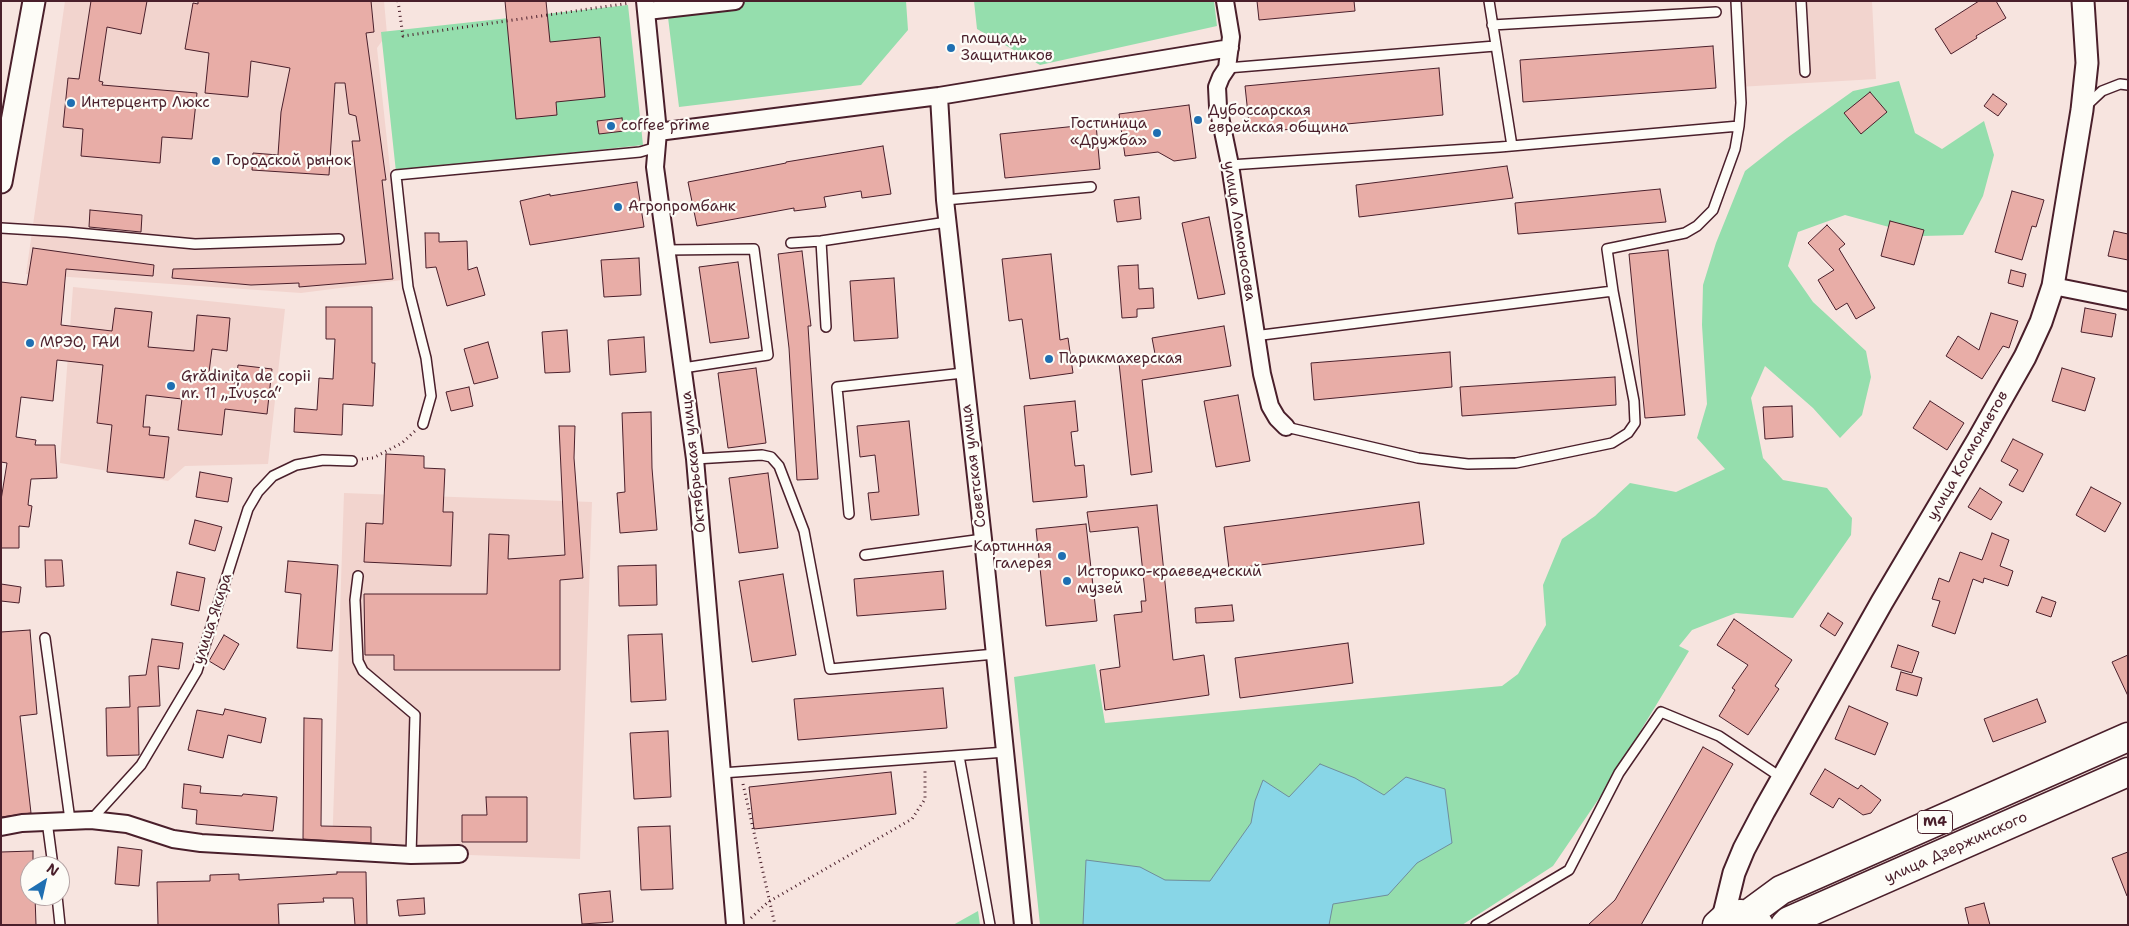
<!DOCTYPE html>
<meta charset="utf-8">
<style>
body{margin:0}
#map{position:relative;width:2129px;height:926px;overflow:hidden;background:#f7e4df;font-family:"Shantell Sans",sans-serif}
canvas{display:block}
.frame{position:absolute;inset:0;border:2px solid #4a1f2b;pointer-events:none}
.north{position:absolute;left:20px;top:856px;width:50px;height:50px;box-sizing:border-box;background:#fdfcf7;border:1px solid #b5a4a5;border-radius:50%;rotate:35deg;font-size:14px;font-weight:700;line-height:20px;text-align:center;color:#4a1f2b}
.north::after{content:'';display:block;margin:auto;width:18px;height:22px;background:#1f6fb2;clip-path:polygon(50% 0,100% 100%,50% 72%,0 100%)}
</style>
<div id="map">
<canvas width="2129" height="926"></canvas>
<div class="frame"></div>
<div class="north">N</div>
</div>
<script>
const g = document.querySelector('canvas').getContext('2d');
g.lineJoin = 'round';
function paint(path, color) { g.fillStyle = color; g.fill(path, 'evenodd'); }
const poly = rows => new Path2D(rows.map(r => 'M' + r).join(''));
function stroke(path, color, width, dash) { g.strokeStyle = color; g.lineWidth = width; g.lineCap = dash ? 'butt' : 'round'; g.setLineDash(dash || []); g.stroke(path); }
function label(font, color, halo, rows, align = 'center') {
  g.font = font + ' "Shantell Sans",sans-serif'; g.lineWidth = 4.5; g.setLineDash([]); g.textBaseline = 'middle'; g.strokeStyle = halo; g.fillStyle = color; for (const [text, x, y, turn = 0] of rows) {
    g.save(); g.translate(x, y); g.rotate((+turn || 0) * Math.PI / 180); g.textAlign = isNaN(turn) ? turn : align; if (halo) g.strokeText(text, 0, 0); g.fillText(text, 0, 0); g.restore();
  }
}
paint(poly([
 [65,1,384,1,387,34,377,48,402,280,301,293,26,274],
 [1733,1,1872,1,1876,79,1738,87],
 [73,287,285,309,268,464,185,466,168,481,60,463],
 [344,493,592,502,580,859,332,850]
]), '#f2d4ce');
paint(poly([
 [666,1,906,1,908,30,861,85,679,107],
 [974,1,1214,1,1217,26,1040,65,977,29],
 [628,5,643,145,396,172,381,32],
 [1899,81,1915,133,1942,149,1984,121,1994,155,1983,196,1963,235,1922,236,1845,215,1798,232,1788,266,1813,302,1866,351,1871,377,1862,415,1840,438,1813,408,1765,366,1751,398,1763,458,1783,480,1827,488,1852,518,1851,535,1793,618,1736,613,1692,630,1679,646,1689,651,1604,791,1553,866,1462,925,1040,925,1014,677,1095,664,1105,723,1502,686,1518,674,1546,625,1543,585,1562,539,1595,516,1630,483,1676,492,1725,469,1697,438,1707,404,1702,325,1703,285,1716,243,1745,171,1787,138,1853,91],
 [978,911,980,925,953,925]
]), '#95dead');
const water = poly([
 [1320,764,1355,778,1384,795,1406,777,1445,789,1452,843,1417,863,1388,895,1333,904,1329,925,1083,925,1086,860,1140,867,1165,880,1210,881,1251,823,1255,801,1263,780,1289,797,1320,764]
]);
paint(water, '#88d6e7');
stroke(water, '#6f8d9c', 1);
const building = poly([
 [91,1,147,1,141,34,107,27,99,81,103,82,102,85,197,93,192,139,162,137,160,163,81,156,83,129,63,127,68,78,79,79,91,1],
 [198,1,371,1,374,32,366,33,386,180,382,180,393,279,299,287,299,283,251,285,172,278,173,269,366,264,352,141,360,141,356,116,349,114,345,83,335,83,329,175,252,170,253,153,278,155,281,112,290,68,251,61,248,97,205,93,209,53,185,49,193,3,198,4,198,1],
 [505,1,546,1,550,42,600,37,605,97,556,102,557,115,516,119,505,1],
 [1257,1,1354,1,1355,11,1259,20,1257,1],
 [1979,1,1996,1,2006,18,1976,36,1977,38,1951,54,1935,29,1979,1],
 [1713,46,1716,88,1523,102,1520,60,1713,46],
 [1439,68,1443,115,1250,133,1245,86,1439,68],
 [1870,92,1887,112,1861,134,1844,113,1870,92],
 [1993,94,2007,104,1998,116,1984,106,1993,94],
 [1189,105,1196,158,1174,161,1158,152,1125,156,1119,114,1189,105],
 [622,118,624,131,599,134,597,121,622,118],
 [1096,124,1100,169,1005,178,1000,134,1096,124],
 [883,146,891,194,862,198,861,191,824,197,826,207,794,211,794,208,697,226,688,182,786,163,786,162,883,146],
 [1507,166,1513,198,1359,217,1356,185,1507,166],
 [637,182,644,227,530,245,520,201,550,194,550,196,637,182],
 [1660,189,1666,222,1518,234,1515,203,1660,189],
 [2012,191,2044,200,2036,227,2032,226,2022,260,1995,252,2012,191],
 [1139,197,1141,219,1117,222,1114,200,1139,197],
 [90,210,142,215,141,232,89,227,90,210],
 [1209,217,1225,294,1198,299,1182,223,1209,217],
 [1890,221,1924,230,1914,265,1881,256,1890,221],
 [1827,225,1845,244,1839,249,1875,308,1856,319,1847,303,1836,310,1818,280,1834,270,1808,243,1827,225],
 [2114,231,2128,234,2128,260,2108,256,2114,231],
 [425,233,439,233,439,242,467,241,468,270,477,267,485,295,447,306,436,267,426,268,425,233],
 [33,248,154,265,153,276,66,269,61,325,112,331,115,308,152,312,148,347,194,351,197,315,230,318,227,351,212,349,208,380,236,383,238,365,272,369,267,414,225,409,222,435,178,430,182,399,146,395,143,427,150,427,149,435,169,437,164,478,107,472,112,425,97,423,103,365,57,360,53,401,21,397,16,437,36,440,35,445,55,445,57,478,31,479,28,505,32,506,29,527,19,526,19,548,1,548,1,500,7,463,1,462,1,282,27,285,33,248],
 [1668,250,1685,415,1645,418,1629,254,1668,250],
 [802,251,811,326,808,326,818,479,797,480,789,348,778,254,802,251],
 [1051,254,1060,340,1068,338,1073,373,1030,379,1022,319,1009,321,1002,259,1051,254],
 [639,258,641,295,604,297,601,260,639,258],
 [738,262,749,338,710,343,699,267,738,262],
 [1138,265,1139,289,1153,288,1154,308,1137,309,1137,317,1122,318,1118,266,1138,265],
 [2011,270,2026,274,2023,287,2008,283,2011,270],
 [894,278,898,338,854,341,850,281,894,278],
 [326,307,372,307,372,363,375,363,373,406,343,404,342,435,294,432,295,408,317,410,319,378,333,379,335,339,326,339,326,307],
 [2085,308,2116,314,2112,337,2081,332,2085,308],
 [1991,313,2018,321,2009,348,2003,346,1982,379,1946,356,1958,336,1979,350,1991,313],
 [1224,326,1231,366,1142,380,1152,472,1131,475,1119,363,1156,359,1152,338,1224,326],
 [567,330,570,372,545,373,542,332,567,330],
 [644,337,646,372,610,375,608,340,644,337],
 [488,342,498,378,474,384,464,349,488,342],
 [1450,352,1452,387,1314,400,1311,363,1450,352],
 [756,368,766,443,728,448,718,373,756,368],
 [2062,368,2095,378,2085,411,2052,401,2062,368],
 [1615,377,1616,405,1462,416,1460,387,1615,377],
 [469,387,473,406,451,411,446,392,469,387],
 [1238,395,1250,461,1216,467,1204,401,1238,395],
 [1075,401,1078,431,1071,432,1075,466,1084,465,1087,497,1033,502,1024,406,1075,401],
 [1930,401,1964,423,1947,450,1913,428,1930,401],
 [1792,406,1793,437,1765,439,1763,407,1792,406],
 [651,412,652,468,657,530,620,533,617,493,625,492,622,413,651,412],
 [909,421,919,515,871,520,868,493,879,492,875,455,860,457,857,426,909,421],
 [559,426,575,426,574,458,583,578,560,580,560,670,394,670,394,655,365,655,364,594,487,594,489,534,509,535,508,559,565,555,559,426],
 [2013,439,2043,454,2023,492,2009,485,2018,470,2001,461,2013,439],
 [386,454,424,456,424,468,445,469,443,512,453,512,451,566,364,562,366,523,383,524,386,454],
 [200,472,232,478,228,502,196,497,200,472],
 [768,473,778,548,739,553,729,478,768,473],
 [2091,487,2121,503,2105,532,2076,515,2091,487],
 [1980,488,2002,502,1991,520,1968,507,1980,488],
 [1419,502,1424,544,1229,569,1224,527,1419,502],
 [1157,505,1173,660,1204,655,1209,695,1105,710,1100,670,1120,667,1114,615,1142,612,1141,601,1146,601,1138,527,1090,532,1087,512,1157,505],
 [195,520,222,527,215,551,189,544,195,520],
 [1086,524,1097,621,1046,626,1036,529,1086,524],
 [1992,533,2009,540,2000,566,2013,571,2008,586,1984,578,1983,583,1973,579,1955,634,1932,626,1940,601,1932,599,1939,578,1949,582,1960,552,1982,560,1992,533],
 [45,560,62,560,64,586,46,587,45,560],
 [288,561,338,565,332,651,297,648,301,594,285,592,288,561],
 [656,565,657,605,619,606,618,566,656,565],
 [943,571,946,609,857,616,854,579,943,571],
 [177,572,205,578,199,611,171,605,177,572],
 [783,574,796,655,752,662,739,581,783,574],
 [1,584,21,587,19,603,1,601,1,584],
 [2042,597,2056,602,2051,617,2036,612,2042,597],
 [1232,605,1234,621,1196,623,1195,608,1232,605],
 [1828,613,1843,623,1835,636,1820,626,1828,613],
 [1734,619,1792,660,1775,686,1779,689,1748,735,1719,716,1735,690,1732,688,1748,665,1717,645,1734,619],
 [30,630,37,714,20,716,31,813,1,817,1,632,30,630],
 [662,634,666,700,631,702,628,635,662,634],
 [224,635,239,644,224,670,209,661,224,635],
 [152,639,183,643,179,669,158,666,160,706,138,707,139,755,107,756,106,708,130,707,129,676,146,675,152,639],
 [1348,643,1353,683,1240,698,1235,658,1348,643],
 [1898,645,1919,652,1912,673,1891,667,1898,645],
 [2128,655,2128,696,2112,662,2128,655],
 [1901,672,1922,678,1917,696,1896,690,1901,672],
 [943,688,947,728,798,740,794,699,943,688],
 [2037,699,2046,722,1993,742,1984,719,2037,699],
 [1849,706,1888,723,1875,755,1835,739,1849,706],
 [225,709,266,718,261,743,228,735,223,758,188,750,197,710,223,715,225,709],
 [304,718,322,719,321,826,371,827,371,843,303,839,304,718],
 [668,731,671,797,634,799,630,733,668,731],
 [1703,747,1733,764,1641,925,1588,925,1615,900,1703,747],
 [1825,769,1858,789,1861,785,1881,800,1871,813,1863,815,1839,798,1833,808,1810,794,1825,769],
 [891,772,896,814,754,829,749,787,891,772],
 [184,784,201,786,200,793,242,796,243,794,277,797,273,831,196,824,197,810,182,808,184,784],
 [486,797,527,797,527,842,462,842,462,815,487,815,486,797],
 [670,826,673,889,641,890,638,827,670,826],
 [118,847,142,850,139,886,115,884,118,847],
 [33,851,33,866,30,866,30,896,35,896,36,925,1,925,1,852,33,851],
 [2128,852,2128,896,2127,896,2112,858,2128,852],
 [337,872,366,872,367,925,355,925,353,898,323,898,324,902,278,904,279,925,158,925,157,882,210,881,210,875,239,874,239,880,337,874,337,872],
 [610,891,613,922,582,924,579,894,610,891],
 [424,898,425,914,399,916,397,900,424,898],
 [1984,903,1990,925,1969,925,1965,908,1984,903]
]);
paint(building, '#e8ada7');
stroke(building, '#4a1f2b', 1);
const service = poly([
 [1489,1,1512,146],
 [1801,1,1805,72],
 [1492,25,1716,12],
 [1227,68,1495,46],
 [2086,106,2102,91,2120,84,2128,85],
 [1230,165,1500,147,1739,126],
 [945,200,1091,187],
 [1,228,67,232,195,244,339,239],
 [821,241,826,327],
 [791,243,821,241,947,222],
 [666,250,754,249,768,355,683,368],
 [1254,336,1613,291,1607,249,1685,233,1697,226,1713,210,1735,149,1739,126,1741,103,1736,1],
 [423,424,431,396,426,358,408,287,396,175,640,152,657,147],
 [1286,427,1418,458,1468,464,1516,463,1612,443,1628,433,1635,423,1634,401,1613,291],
 [695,459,762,455,771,457,779,466,804,531,830,669,995,654],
 [849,514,837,387,963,373],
 [865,555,983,539],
 [358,576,355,600,358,661,363,671,415,715,411,855],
 [45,638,70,820],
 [959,756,990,925],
 [722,773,1006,752],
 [91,820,141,765,197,671,248,509,258,492,273,476,296,465,323,460,352,461],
 [47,821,53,866],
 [57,896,60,925],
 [1476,925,1569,870,1619,773,1661,712,1719,736,1782,778]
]);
const minor = poly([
 [645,1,658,132,655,167,695,459,735,925],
 [1225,1,1231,37,1227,68,1221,77,1217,87,1218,107,1230,165,1262,374,1270,406,1277,418,1286,427],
 [647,11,735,1],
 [939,96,945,200,983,539,1023,925],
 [658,132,939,96,1230,48],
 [2053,286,2128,301],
 [1,827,22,823,91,820,127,824,173,839,201,843,411,855,459,854]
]);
const tertiary = poly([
 [1,182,34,1],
 [1723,918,1734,873,1744,849,1764,811,1882,602,1978,440,2025,357,2041,322,2053,286,2082,110,2087,63,2083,1]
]);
const trunk = poly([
 [1747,915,1781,890,2128,737],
 [1717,925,1728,915,1741,914,1754,919,1759,925],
 [1785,925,1789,921,2128,772]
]);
stroke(service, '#4a1f2b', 12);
stroke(minor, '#4a1f2b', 20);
stroke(tertiary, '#4a1f2b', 25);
stroke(trunk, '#4a1f2b', 31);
stroke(poly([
 [398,1,403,36,630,3],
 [362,459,373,458,402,443,415,431],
 [743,784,775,925],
 [751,918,768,902,912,819,925,799,925,769]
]), '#4a1f2b', 3, [1, 4]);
stroke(service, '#fdfcf7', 9);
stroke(minor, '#fdfcf7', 16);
stroke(tertiary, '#fdfcf7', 21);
stroke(trunk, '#fdfcf7', 28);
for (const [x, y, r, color] of [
 [951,48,5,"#1f6fb2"],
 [71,103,5,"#1f6fb2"],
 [1198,120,5,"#1f6fb2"],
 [611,126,5,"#1f6fb2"],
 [1157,133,5,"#1f6fb2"],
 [216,161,5,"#1f6fb2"],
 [618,207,5,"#1f6fb2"],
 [30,343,5,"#1f6fb2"],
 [1049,359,5,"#1f6fb2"],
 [171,386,5,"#1f6fb2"],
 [1062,556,5,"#1f6fb2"],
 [1067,581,5,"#1f6fb2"]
]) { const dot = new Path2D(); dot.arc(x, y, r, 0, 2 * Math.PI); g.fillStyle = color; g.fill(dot); stroke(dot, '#fdfcf7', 2); }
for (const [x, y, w] of [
 [1935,822,35]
]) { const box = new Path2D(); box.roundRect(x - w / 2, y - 11.5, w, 23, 4); g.fillStyle = '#fdfcf7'; g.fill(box); stroke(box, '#4a1f2b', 1); }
label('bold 14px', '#4a1f2b', null, [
 ["M4",1935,822]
]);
label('15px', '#4a1f2b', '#fdfcf7', [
 ["площадь",961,39],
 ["Защитников",961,56],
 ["Интерцентр Люкс",81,103],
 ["Дубоссарская",1208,111],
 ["еврейская община",1208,128],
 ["Гостиница",1147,124,"right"],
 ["«Дружба»",1147,141,"right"],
 ["coffee prime",621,126],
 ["Городской рынок",226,161],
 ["Агропромбанк",628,207],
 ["МРЭО, ГАИ",40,343],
 ["Парикмахерская",1059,359],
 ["Grădinița de copii",181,377],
 ["nr. 11 „Ivușca“",181,394],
 ["Картинная",1052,547,"right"],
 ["галерея",1052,564,"right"],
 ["Историко-краеведческий",1077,572],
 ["музей",1077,589]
], 'left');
label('15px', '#4a1f2b', '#fdfcf7', [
 ["улица Ломоносова",1239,231,81],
 ["улица Космонавтов",1968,456,-60],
 ["Октябрьская улица",694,462,-96],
 ["Советская улица",974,466,-97],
 ["улица Якира",213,619,-72],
 ["улица Дзержинского",1956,848,-24]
]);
</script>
